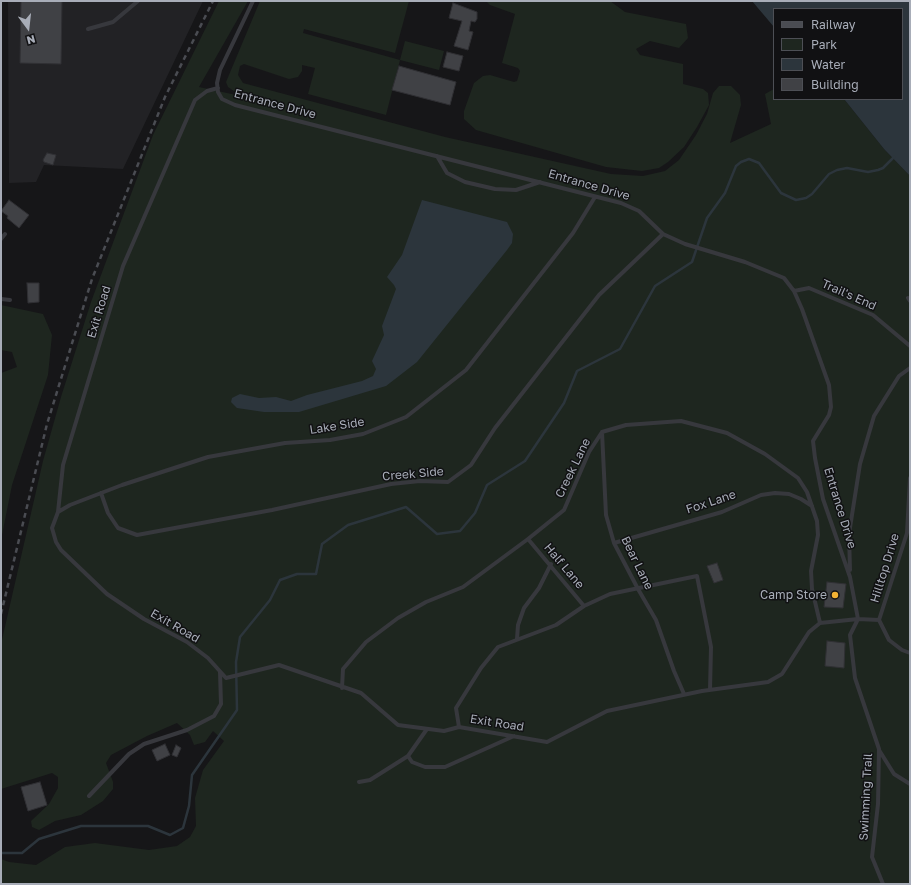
<!DOCTYPE html>
<style>
body{margin:0}
#map{position:relative;width:911px;height:885px;overflow:hidden;background:#161618;font-family:"Golos Text",sans-serif}
canvas{display:block}
.frame{position:absolute;inset:0;border:2px solid #a8adb8;pointer-events:none}
.legend{position:absolute;left:773px;top:8px;width:130px;height:92px;box-sizing:border-box;background:#111113;border:1px solid #4d4f55;margin:0;padding:5px 7px;list-style:none;font-size:12px;color:#a8adb8}
.legend li{display:flex;align-items:center;gap:8px;height:20px}
.legend b{width:20px;border:1px solid #4d4f55}
.north{position:absolute;left:8px;top:8px;width:40px;height:40px;-webkit-text-stroke:3px #111113;paint-order:stroke;rotate:165deg;font-size:11px;font-weight:700;line-height:16px;text-align:center;color:#a8adb8}
.north::after{content:'';display:block;margin:auto;width:14px;height:18px;background:#a8adb8;clip-path:polygon(50% 0,100% 100%,50% 72%,0 100%)}
</style>
<div id="map">
<canvas width="911" height="885"></canvas>
<div class="frame"></div>
<ul class="legend">
<li><b style="height:5px;background:#4a4c52"></b>Railway</li>
<li><b style="height:11px;background:#1e261f"></b>Park</li>
<li><b style="height:11px;background:#2c353c"></b>Water</li>
<li><b style="height:11px;background:#404145"></b>Building</li>
</ul>
<div class="north">N</div>
</div>
<script>
const g = document.querySelector('canvas').getContext('2d');
g.lineJoin = 'round';
function paint(path, color) { g.fillStyle = color; g.fill(path, 'evenodd'); }
const poly = rows => new Path2D(rows.map(r => 'M' + r).join(''));
function stroke(path, color, width, dash) { g.strokeStyle = color; g.lineWidth = width; g.lineCap = dash ? 'butt' : 'round'; g.setLineDash(dash || []); g.stroke(path); }
function label(font, color, halo, rows, align = 'center') {
  g.font = font + ' "Golos Text",sans-serif'; g.lineWidth = 3; g.setLineDash([]); g.textBaseline = 'middle'; g.strokeStyle = halo; g.fillStyle = color; for (const [text, x, y, turn = 0] of rows) {
    g.save(); g.translate(x, y); g.rotate((+turn || 0) * Math.PI / 180); g.textAlign = isNaN(turn) ? turn : align; if (halo) g.strokeText(text, 0, 0); g.fillText(text, 0, 0); g.restore();
  }
}
paint(poly([
 [8,1,203,1,123,169,44,165,36,182,9,183]
]), '#222225');
paint(poly([
 [219,1,248,1,199,87,241,96,228,87,226,82,260,1,409,1,395,53,304,29,303,33,400,60,405,41,444,51,439,70,400,60,386,115,308,94,315,68,302,65,302,71,298,77,289,79,244,64,240,66,238,75,243,83,445,137,611,174,643,176,665,171,679,160,696,135,707,114,713,93,719,86,731,86,740,95,741,105,730,143,771,124,765,94,774,89,774,99,844,99,884,149,910,176,910,884,1,884,1,859,9,862,36,865,65,847,95,843,149,850,177,846,190,837,196,826,195,798,203,770,224,741,213,731,205,742,194,745,190,735,177,723,147,736,111,755,106,763,113,782,113,789,103,801,81,815,55,821,39,830,32,827,31,821,49,804,58,788,58,777,52,773,1,789,1,644,43,461,61,397,91,302,153,135],
 [486,1,610,1,625,12,686,24,688,38,679,48,650,41,636,49,640,55,683,64,683,84,703,89,708,93,709,105,697,127,684,147,668,162,659,168,642,171,606,167,476,130,464,119,464,111,474,83,483,76,490,75,514,82,517,81,520,71,518,68,502,63,515,14,490,5],
 [1,305,43,314,52,335,48,375,12,485,1,540,1,373,17,367,12,352,1,350]
]), '#1e261f');
paint(poly([
 [752,1,908,1,910,3,910,176,884,149,844,99,902,99,902,9,774,9,774,27],
 [422,200,507,222,513,234,512,243,507,250,417,362,386,386,299,412,264,412,237,408,231,402,232,398,240,394,259,398,276,397,291,401,307,395,362,381,373,376,376,369,372,361,384,335,382,326,396,289,394,285,387,277,402,255]
]), '#2c353c');
stroke(poly([
 [1,853,22,853,39,839,81,826,148,826,170,835,183,828,189,806,192,775,237,710,236,662,240,637,270,600,280,580,297,574,316,574,322,544,348,525,406,507,437,534,460,531,475,513,487,485,525,461,564,403,577,371,620,349,655,286,692,262,707,218,725,193,736,166,741,162,749,159,759,163,781,193,796,200,806,198,812,194,829,174,837,170,847,168,868,172,878,170,883,168,894,157]
]), '#2c353c', 2.5);
const building = poly([
 [21,1,62,1,61,64,20,63,21,1],
 [453,3,477,12,477,19,475,22,471,21,469,31,473,32,468,50,454,46,462,21,449,18,453,3],
 [447,52,463,56,459,71,443,67,447,52],
 [399,66,456,82,450,105,392,90,399,66],
 [47,153,56,155,53,165,44,162,43,160,47,153],
 [9,200,29,215,19,228,7,218,8,216,1,211,9,200],
 [27,283,39,283,39,302,28,303,27,283],
 [717,563,723,580,714,583,707,566,717,563],
 [827,582,846,584,843,608,824,607,827,582],
 [827,641,845,643,844,668,825,666,827,641],
 [165,744,170,755,157,761,152,750,165,744],
 [176,745,181,748,177,757,172,755,176,745],
 [40,782,47,805,28,811,21,787,40,782]
]);
paint(building, '#404145');
stroke(building, '#303034', 1);
stroke(poly([
 [253,1,220,70,217,83,218,92,222,99,235,105,621,203,639,211,663,234,685,244,745,262,784,278,794,291,802,309,829,385,831,407,829,415,813,441,815,458,823,499,850,577,858,619],
 [88,29,113,22,138,1],
 [218,88,207,91,195,100,123,266,63,465,58,512,52,528,56,542,61,550,107,594,144,619,187,642,208,658,226,678,279,665,361,693,398,725,444,731,459,727,547,742,607,711,702,691,768,682,782,674,809,632,820,623,858,619,879,620,907,533,910,478],
 [437,156,447,173,465,182,495,189,516,190,540,182],
 [1,239,5,234],
 [794,291,809,288,873,315,910,346],
 [908,298,910,301],
 [1,299,10,300],
 [602,432,606,515,614,543,638,589,656,620,674,671,684,694],
 [101,493,108,513,118,528,137,535,272,510,391,484,420,481,448,482,471,465,495,428,599,295,663,234],
 [58,512,70,505,122,485,208,457,285,443,330,440,363,434,406,417,466,370,573,233,595,197],
 [528,539,584,606],
 [614,543,722,512,761,495,775,493,789,494,801,499,812,506],
 [850,570,849,534,860,464,874,416,899,376,910,368],
 [858,619,850,635,855,678,879,749,878,804,872,857,883,884],
 [879,620,889,640,902,650,910,653],
 [517,639,518,625,524,608,539,588,551,564],
 [342,688,343,669,366,642,398,618,426,602,463,587,528,539,564,510,589,452,602,432,626,425,681,421,727,433,765,454,798,478,807,492,817,521,818,535,811,571,812,589,820,623],
 [459,727,456,708,481,668,498,647,556,625,584,606,610,594,697,576,711,647,710,690],
 [879,750,894,774,910,784],
 [408,756,412,762,425,767,445,767,514,736],
 [359,782,370,780,408,756,427,729],
 [89,796,129,754,144,744,187,730,214,716,221,704,220,672]
]), '#37383d', 4);
stroke(poly([
 [1,614,47,424,92,279,165,97,213,1]
]), '#4a4c52', 2.5, [5, 4]);
for (const [x, y, r, color] of [
 [835,595,4,"#f2b134"]
]) { const dot = new Path2D(); dot.arc(x, y, r, 0, 2 * Math.PI); g.fillStyle = color; g.fill(dot); stroke(dot, '#111113', 1.5); }
label('12px', '#a8adb8', '#111113', [
 ["Entrance Drive",275,104,15],
 ["Entrance Drive",589,185,16],
 ["Trail's End",849,295,24],
 ["Exit Road",99,312,-73],
 ["Lake Side",337,426,-9],
 ["Creek Lane",573,468,-64],
 ["Creek Side",413,474,-5],
 ["Fox Lane",711,502,-18],
 ["Entrance Drive",840,508,73],
 ["Bear Lane",637,563,64],
 ["Half Lane",564,566,50],
 ["Hilltop Drive",885,568,-73],
 ["Exit Road",175,626,30],
 ["Exit Road",497,723,9],
 ["Swimming Trail",866,797,-87]
]);
label('12px', '#a8adb8', '#111113', [
 ["Camp Store",827,595]
], 'right');
</script>
